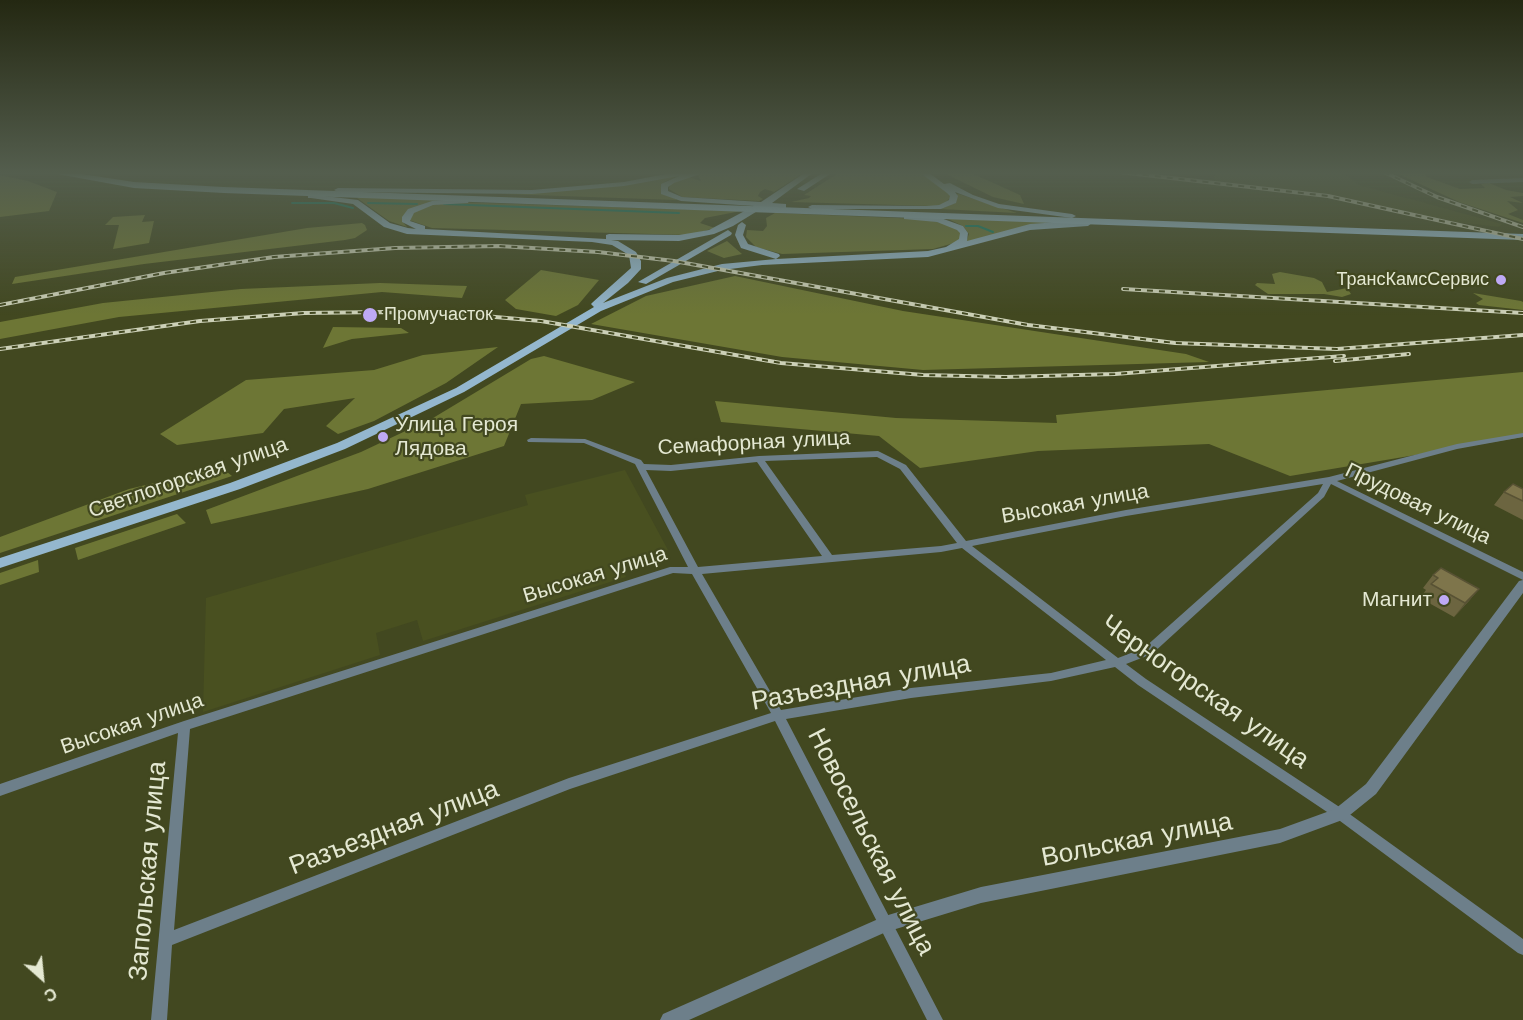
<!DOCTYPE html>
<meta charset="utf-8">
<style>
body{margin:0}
#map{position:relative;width:1523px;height:1020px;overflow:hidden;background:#424820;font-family:"Work Sans",sans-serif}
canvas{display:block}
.north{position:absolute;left:12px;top:948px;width:60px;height:60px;-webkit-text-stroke:4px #424820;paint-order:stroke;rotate:153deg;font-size:16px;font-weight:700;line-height:24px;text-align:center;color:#e4e8d2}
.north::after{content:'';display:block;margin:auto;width:21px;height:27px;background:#e4e8d2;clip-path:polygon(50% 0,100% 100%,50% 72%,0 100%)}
</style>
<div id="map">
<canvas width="1523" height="1020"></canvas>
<div class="north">С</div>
</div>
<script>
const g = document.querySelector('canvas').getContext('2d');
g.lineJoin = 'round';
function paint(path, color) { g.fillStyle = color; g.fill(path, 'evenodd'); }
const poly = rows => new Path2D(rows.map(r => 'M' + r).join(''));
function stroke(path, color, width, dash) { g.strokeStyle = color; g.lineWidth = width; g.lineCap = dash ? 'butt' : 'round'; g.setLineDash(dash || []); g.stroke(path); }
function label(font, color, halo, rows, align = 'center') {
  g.font = font + ' "Work Sans",sans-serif'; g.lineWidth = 4.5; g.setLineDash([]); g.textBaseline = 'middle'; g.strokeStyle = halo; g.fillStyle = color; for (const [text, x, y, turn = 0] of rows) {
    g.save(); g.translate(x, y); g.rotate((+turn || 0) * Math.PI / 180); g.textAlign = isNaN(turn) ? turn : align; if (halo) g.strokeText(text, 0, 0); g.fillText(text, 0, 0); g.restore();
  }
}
paint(poly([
 [1214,172,1342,172,1359,185,1502,224,1499,227,1455,222,1337,196,1215,181],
 [625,470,668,550,621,565,626,577,423,641,417,620,376,633,380,655,203,712,206,598,528,505,525,495]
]), '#495020');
paint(poly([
 [707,172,805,172,774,192,765,189,760,192,758,196,763,199,759,201,682,197,669,189,670,184,689,177,701,181,698,175],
 [840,172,919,172,948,192,951,197,944,204,934,206,791,202,809,198,811,196,804,195],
 [942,172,969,172,1020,195,1024,204,993,197],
 [1394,172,1423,172,1427,177,1460,189,1485,188,1481,184,1489,183,1506,190,1523,193,1523,196,1510,197,1523,203,1507,201,1518,210,1508,214,1523,220,1523,223,1459,202],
 [0,175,28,181,57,192,49,211,0,217],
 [677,176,666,181,661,188,677,200,504,194,555,191],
 [957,194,959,194,1017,213,941,209,955,203],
 [357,198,359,197,438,200,407,211,402,221,407,227,389,221],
 [454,202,741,211,705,218,700,223,715,228,689,235,432,228,409,220,410,214,430,205],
 [775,213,922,219,952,225,962,233,960,240,954,243,933,249,782,254,756,247,746,237,747,230,763,231,767,226,766,218],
 [145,215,142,222,154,221,149,243,113,249,119,225,105,225,113,217],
 [946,218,1045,221,1047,223,966,242,969,234,963,226],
 [362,223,365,225,367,230,355,238,345,240,144,264,12,284,15,277,307,228],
 [727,241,742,254,724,258,707,251],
 [541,270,599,280,578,305,556,316,516,309,505,300],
 [1280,272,1314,278,1322,282,1327,292,1347,288,1351,294,1342,297,1324,294,1268,294,1255,285,1257,283,1275,284,1272,274],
 [735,276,903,311,1186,354,1209,362,923,370,782,357,591,324,646,296],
 [380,283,467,286,462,298,382,292,119,317,0,339,0,322,103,303,241,289],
 [1473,293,1521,301,1523,302,1523,310,1479,305,1476,303,1483,299],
 [333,327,401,328,409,333,352,339,323,348],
 [498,347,446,383,374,421,338,434,326,426,355,398,284,409,263,433,177,445,160,434,246,380,374,370,423,355],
 [544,356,635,382,592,400,521,404,504,446,368,489,211,524,206,510,361,452,433,418,531,359],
 [1523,372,1523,437,1290,476,1209,444,1038,451,920,468,879,436,721,422,715,401,896,418,1057,423,1056,415],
 [221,467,232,476,0,553,0,537,129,489],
 [177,514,186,523,78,560,75,548],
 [38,560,39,572,0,585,0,573]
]), '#6d7635');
stroke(poly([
 [292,203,334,203,353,208],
 [368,203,417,204],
 [444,204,679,213],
 [966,226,978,226,993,232]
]), '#04826d', 2);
paint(poly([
 [1523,178,1523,182,1472,184,1469,182,1472,180,1523,178],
 [1523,433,1523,437,1457,449,1337,481,1523,572,1523,580,1331,484,1324,497,1152,654,1126,664,1146,679,1344,810,1523,939,1523,955,1518,953,1336,818,1138,685,1115,667,1051,681,911,698,786,719,943,1020,927,1020,775,721,570,789,172,945,167,1020,151,1020,178,733,0,796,0,784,184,721,670,567,688,567,635,464,584,443,528,442,527,440,531,438,585,439,641,460,644,464,671,465,759,456,878,451,906,465,966,541,1126,510,1329,477,1457,444,1523,433],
 [877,457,900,469,957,543,941,546,832,555,765,461,877,457],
 [757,462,822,556,698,567,646,470,671,471,757,462],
 [1323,484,1318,493,1144,648,1118,658,972,546,1126,516,1323,484],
 [962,548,1106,660,1051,673,911,688,781,710,702,574,941,552,962,548],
 [673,573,692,574,771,713,569,778,174,930,190,729,673,573]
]), '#6d7f8a');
paint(poly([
 [1523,580,1523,593,1376,794,1345,819,1280,843,981,903,886,932,689,1020,660,1020,663,1014,885,916,981,887,1280,829,1335,809,1366,784,1519,581,1523,580]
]), '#6d7f8a');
paint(poly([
 [676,172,706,172,674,183,668,187,668,191,682,197,761,202,806,172,814,172,772,203,786,204,786,208,764,207,733,226,714,234,679,241,611,240,618,241,636,252,641,261,641,269,628,283,603,303,667,278,722,264,776,259,741,248,735,235,738,225,742,222,746,225,743,235,748,244,779,254,780,256,776,259,928,251,946,247,959,239,960,233,957,230,937,222,904,219,904,215,907,215,938,217,963,226,968,233,967,241,1030,224,1088,220,1092,223,1088,226,1030,230,928,257,762,265,722,270,673,282,601,311,464,392,345,449,240,489,0,568,0,558,230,483,337,443,456,388,594,307,591,304,593,302,631,268,629,255,612,245,592,242,407,234,384,227,353,204,311,198,308,198,308,194,358,200,390,223,408,228,416,229,402,222,402,217,408,209,432,201,465,199,469,201,468,203,433,205,414,213,410,221,425,226,425,229,606,239,606,235,609,234,679,235,709,230,754,206,681,201,661,194,661,184,679,176,624,186,532,194,338,192,334,190,338,188,532,190,624,182,676,172],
 [824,172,833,172,804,191,797,189,824,172],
 [919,172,928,172,944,184,950,183,973,195,999,204,1072,214,1076,216,1072,218,998,208,955,192,958,196,956,203,941,209,812,209,808,207,812,205,926,206,939,205,949,200,950,196,947,193,919,172],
 [728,230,732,233,731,235,646,284,638,282,728,230]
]), '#94b7ce');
paint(poly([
 [46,172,69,172,134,182,224,187,1523,234,1523,240,224,193,134,188,46,172]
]), '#9cc2dc');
const rail = poly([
 [1119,172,1328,196,1523,239],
 [1384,172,1437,197,1523,227],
 [1123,289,1523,313],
 [0,305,164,273,274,257,395,248,499,246,598,252,674,261,1028,325,1175,343,1337,349,1523,335],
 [0,349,200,321,304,313,382,312,461,314,541,321,781,363,923,375,1006,377,1115,374,1344,356],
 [1335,361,1409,354]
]);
stroke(rail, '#ccd0b7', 4);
stroke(rail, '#424820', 2, [6]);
paint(poly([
 [1523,489,1523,520,1494,505,1504,492],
 [1433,575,1479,589,1468,602,1454,617,1420,598,1426,590,1423,588]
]), '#6c6540');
paint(poly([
 [1479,589,1468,602,1454,617,1465,603]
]), '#585234');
const building = poly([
 [1513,484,1523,489,1523,501,1504,492,1513,484],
 [1441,568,1479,589,1465,603,1431,584,1438,578,1433,575,1441,568]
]);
paint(building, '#7e754b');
stroke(building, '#585234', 1.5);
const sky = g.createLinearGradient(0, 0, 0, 315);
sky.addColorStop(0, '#242812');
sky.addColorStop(0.55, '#545e4e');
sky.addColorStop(1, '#545e4e00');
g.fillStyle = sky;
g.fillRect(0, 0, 1523, 315);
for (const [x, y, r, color] of [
 [1501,280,6,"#bea9f5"],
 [370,315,8,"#bea9f5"],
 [383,437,6,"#bea9f5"],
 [1444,600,6,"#bea9f5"]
]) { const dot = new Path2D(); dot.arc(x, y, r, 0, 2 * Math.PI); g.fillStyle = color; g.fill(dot); stroke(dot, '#424820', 2); }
label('18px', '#e4e8d2', '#424820', [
 ["ТрансКамсСервис",1489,280],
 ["Промучасток",384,315,"left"]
], 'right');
label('21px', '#e4e8d2', '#424820', [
 ["Улица Героя",395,425],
 ["Лядова",395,449],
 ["Магнит",1432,600,"right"]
], 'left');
label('21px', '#e4e8d2', '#424820', [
 ["Семафорная улица",754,443,-3],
 ["Светлогорская улица",188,478,-19],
 ["Высокая улица",1075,504,-10],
 ["Прудовая улица",1418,504,26],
 ["Высокая улица",595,575,-17],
 ["Высокая улица",132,724,-19]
]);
label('26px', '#e4e8d2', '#424820', [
 ["Разъездная улица",861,683,-10],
 ["Черногорская улица",1205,692,35],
 ["Разъездная улица",394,828,-21],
 ["Вольская улица",1137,840,-11],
 ["Новосельская улица",871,842,63],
 ["Запольская улица",148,871,-85]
]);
</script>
